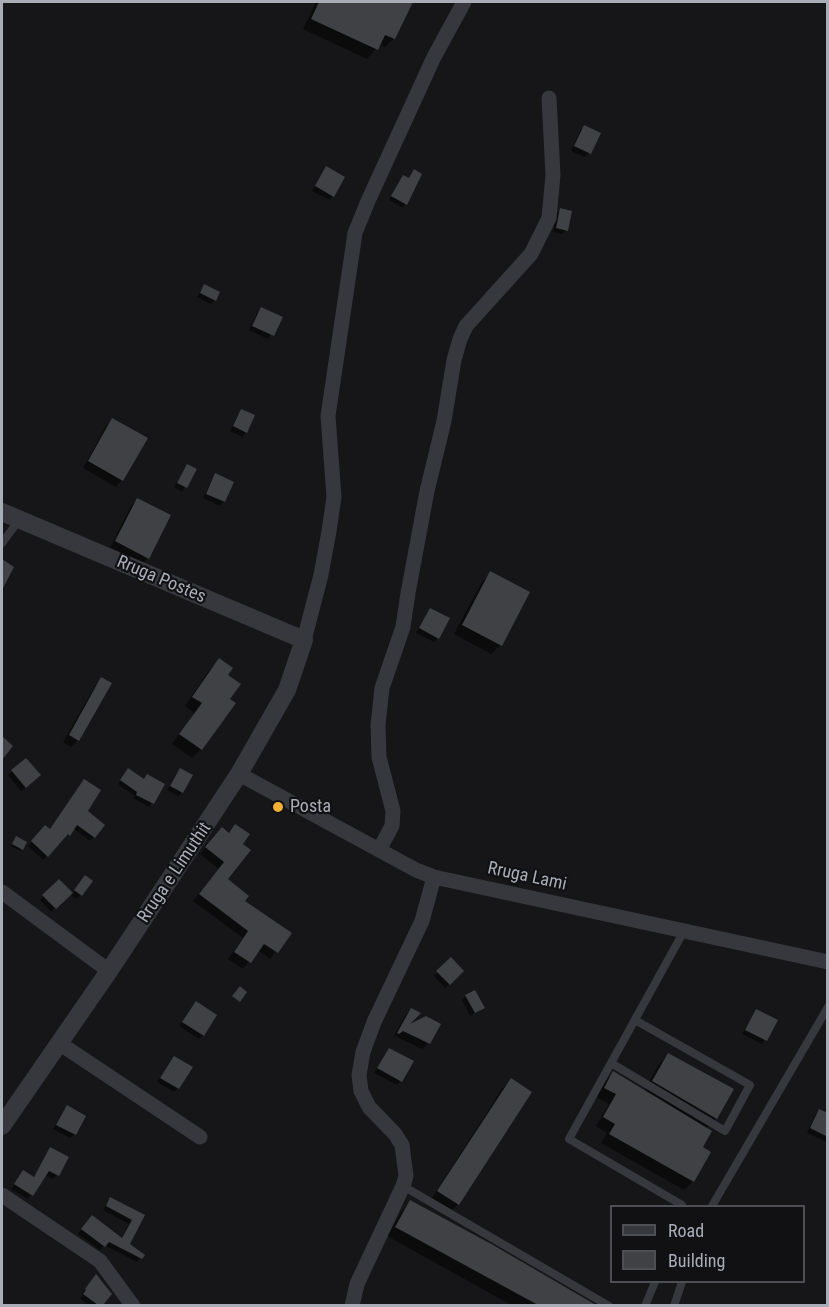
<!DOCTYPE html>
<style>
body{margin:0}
#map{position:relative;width:829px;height:1307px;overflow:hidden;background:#161618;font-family:"Roboto Condensed",sans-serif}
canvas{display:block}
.frame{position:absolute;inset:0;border:3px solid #a8adb8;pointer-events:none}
.legend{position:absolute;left:610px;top:1205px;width:195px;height:78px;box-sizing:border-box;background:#111113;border:2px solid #4d4f55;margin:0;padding:8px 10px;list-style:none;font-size:18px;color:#a8adb8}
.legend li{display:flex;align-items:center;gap:12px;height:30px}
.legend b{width:30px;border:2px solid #4d4f55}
</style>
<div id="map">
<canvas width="829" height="1307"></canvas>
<div class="frame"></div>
<ul class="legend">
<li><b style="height:8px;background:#37383d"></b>Road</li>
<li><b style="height:16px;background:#404145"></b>Building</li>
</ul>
</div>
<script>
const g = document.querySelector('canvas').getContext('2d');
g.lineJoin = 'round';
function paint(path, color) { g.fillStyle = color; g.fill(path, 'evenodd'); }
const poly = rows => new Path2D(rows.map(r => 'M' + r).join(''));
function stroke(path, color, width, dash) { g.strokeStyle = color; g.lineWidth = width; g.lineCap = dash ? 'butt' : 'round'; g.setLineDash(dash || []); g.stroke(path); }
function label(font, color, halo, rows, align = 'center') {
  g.font = font + ' "Roboto Condensed",sans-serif'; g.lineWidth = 4.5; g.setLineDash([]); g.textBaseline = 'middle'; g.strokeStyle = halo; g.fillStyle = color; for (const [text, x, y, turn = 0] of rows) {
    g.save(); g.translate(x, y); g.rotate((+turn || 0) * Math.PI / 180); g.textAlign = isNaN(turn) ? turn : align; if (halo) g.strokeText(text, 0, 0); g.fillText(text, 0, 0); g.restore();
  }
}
paint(poly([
 [316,2,411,2,394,38,385,47,379,45,367,59,303,29],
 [584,127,589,153,585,157,571,151,580,131],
 [326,168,333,196,329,200,312,191],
 [403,176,408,179,406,204,402,207,389,200],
 [561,210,566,230,562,234,553,232,557,214],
 [204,286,215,300,211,304,197,297],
 [261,309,281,318,268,339,249,330,257,313],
 [242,411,253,416,246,433,242,437,230,431,238,415],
 [112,420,122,480,116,487,83,468,106,426],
 [187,466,195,470,182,492,174,487],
 [216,475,224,501,220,506,203,498,212,479],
 [137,500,148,558,142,564,110,548,131,506],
 [491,573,528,593,500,645,491,654,454,634,482,582],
 [430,610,438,638,434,642,416,633],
 [219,660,226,675,228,700,234,703,201,749,192,758,172,744,194,713,185,706,210,669],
 [102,679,78,740,71,747,63,742,95,686],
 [180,770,182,792,178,796,167,790],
 [12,771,35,779,21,791,8,775],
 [125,773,143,780,147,776,163,784,149,807,133,798,135,796,118,784],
 [86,811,103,825,90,841,73,828,43,860,28,846,45,827,50,831],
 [235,826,241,844,226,880,243,901,290,933,270,959,258,950,243,969,228,959,243,938,193,901,219,869,200,854,215,835,228,834],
 [15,839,25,843,20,851,11,846],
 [59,881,72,894,81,881,91,881,77,899,69,894,51,912,40,900],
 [451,959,462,971,445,988,434,976],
 [466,996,483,1007,470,1016,462,1000],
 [196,1003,203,1035,199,1039,179,1026],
 [411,1009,404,1028,429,1043,422,1049,395,1036,392,1039,405,1016],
 [756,1011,776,1021,762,1044,742,1034],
 [389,1049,401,1081,397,1085,374,1073],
 [668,1055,732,1090,716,1118,706,1128,693,1181,684,1190,601,1143,607,1133,596,1126,609,1104,596,1097,605,1082,614,1073,644,1091,659,1064],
 [174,1057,178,1088,174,1092,157,1082],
 [511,1080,530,1093,458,1204,449,1213,430,1201,502,1089],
 [67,1107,75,1134,70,1138,53,1129],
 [819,1111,828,1114,827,1142,807,1133,815,1115],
 [51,1149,57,1175,53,1179,45,1175,28,1199,11,1189,23,1172,33,1178],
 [110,1199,143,1215,129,1245,143,1255,137,1262,104,1245,100,1250,78,1234,88,1220,121,1239,129,1224,103,1210],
 [411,1202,594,1306,513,1306,387,1236,402,1211],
 [92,1280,110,1294,101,1306,89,1306,80,1299,83,1295,82,1294]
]), '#0007');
paint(poly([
 [319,2,413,2,395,39,385,35,378,50,311,19],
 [584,125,601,133,591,154,574,146],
 [326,166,345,177,334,197,315,186],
 [414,169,422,174,407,205,391,196,403,175,409,178],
 [560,208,572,211,568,231,556,228],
 [204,284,220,292,216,301,200,293],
 [261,307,283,317,274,336,252,326],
 [241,409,255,415,247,433,233,426],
 [112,418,148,438,123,481,88,461],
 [187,464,197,469,187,488,177,483],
 [215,473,234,482,225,502,206,494],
 [137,498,171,515,149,559,115,541],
 [2,559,14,567,2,590],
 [490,571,530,592,502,646,462,625],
 [430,608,450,618,439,639,419,628],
 [219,658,233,668,228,675,241,684,230,699,236,703,202,750,179,734,202,703,192,697],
 [101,677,112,683,79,741,69,735],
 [2,736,13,746,2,760],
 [26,758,41,775,26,788,11,770],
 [128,768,144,779,147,774,165,784,154,804,136,795,137,792,120,780],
 [180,768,193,775,183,793,170,786],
 [84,779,101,790,88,811,105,825,95,838,77,825,70,836,68,834,48,857,31,841,45,825,50,829],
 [235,824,250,834,243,844,251,850,228,879,249,896,245,901,292,933,278,953,264,944,251,963,234,952,248,931,199,894,224,862,205,847,222,827,229,833],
 [16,836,27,842,23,850,12,844],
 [85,875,93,881,82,896,74,890],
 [59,879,73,893,56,909,42,895],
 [451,957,464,971,450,985,436,971],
 [240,986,247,992,240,1002,232,996],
 [475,990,485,1008,475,1013,465,995],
 [196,1001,217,1015,204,1036,182,1022],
 [411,1008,421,1013,410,1024,426,1016,441,1024,430,1044,403,1031,399,1034,397,1033],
 [756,1009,778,1020,767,1041,745,1030],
 [389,1048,414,1061,402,1082,377,1068],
 [668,1053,734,1089,717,1119,652,1081],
 [174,1056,193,1067,179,1089,160,1078],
 [613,1071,712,1131,703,1147,711,1152,694,1182,609,1134,615,1124,603,1117,616,1094,604,1088],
 [511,1078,532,1092,459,1205,437,1191],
 [67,1105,86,1116,76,1135,56,1125],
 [819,1109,828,1113,828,1137,810,1128],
 [50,1147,69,1157,59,1176,49,1171,33,1196,14,1184,23,1170,34,1177],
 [110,1197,145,1215,130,1244,145,1255,142,1259,109,1242,105,1247,81,1229,92,1215,122,1238,132,1220,106,1206],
 [410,1200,493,1245,596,1305,538,1305,395,1227],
 [96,1274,112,1294,103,1305,98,1305,83,1294,86,1290,85,1289]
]), '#404145');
stroke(poly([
 [2,543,19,520],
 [611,1063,725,1131,750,1085,635,1020],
 [403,1186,609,1306],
 [682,1206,682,1205,569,1139,684,931],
 [712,1206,828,1007],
 [645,1306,655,1282],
 [674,1306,682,1282]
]), '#37383d', 8);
stroke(poly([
 [304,640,321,575,329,531,334,497,328,416,355,233,368,201,434,57,464,2],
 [239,774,416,870,434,877,828,962],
 [379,850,392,826,393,811,379,757,378,725,382,688,403,627,408,593,427,491,444,421,454,360,460,339,466,326,531,254,549,218,553,175,549,98],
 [2,892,109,971],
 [59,1043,200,1137],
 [2,1195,100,1261,133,1306],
 [352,1306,357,1284,403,1186,406,1176,402,1145,395,1134,369,1107,361,1091,359,1075,363,1052,374,1022,422,921,434,877]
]), '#37383d', 15);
stroke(poly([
 [2,512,304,640,287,690,239,774,109,971,2,1126]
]), '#37383d', 18);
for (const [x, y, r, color] of [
 [278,807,6,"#f2b134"]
]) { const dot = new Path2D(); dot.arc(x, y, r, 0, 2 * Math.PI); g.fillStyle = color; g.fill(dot); stroke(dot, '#111113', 2); }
label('18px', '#a8adb8', '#111113', [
 ["Rruga Postes",161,580,23],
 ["Rruga e Limuthit",175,873,-56],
 ["Rruga Lami",527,877,12]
]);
label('18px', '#a8adb8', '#111113', [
 ["Posta",290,807]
], 'left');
</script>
